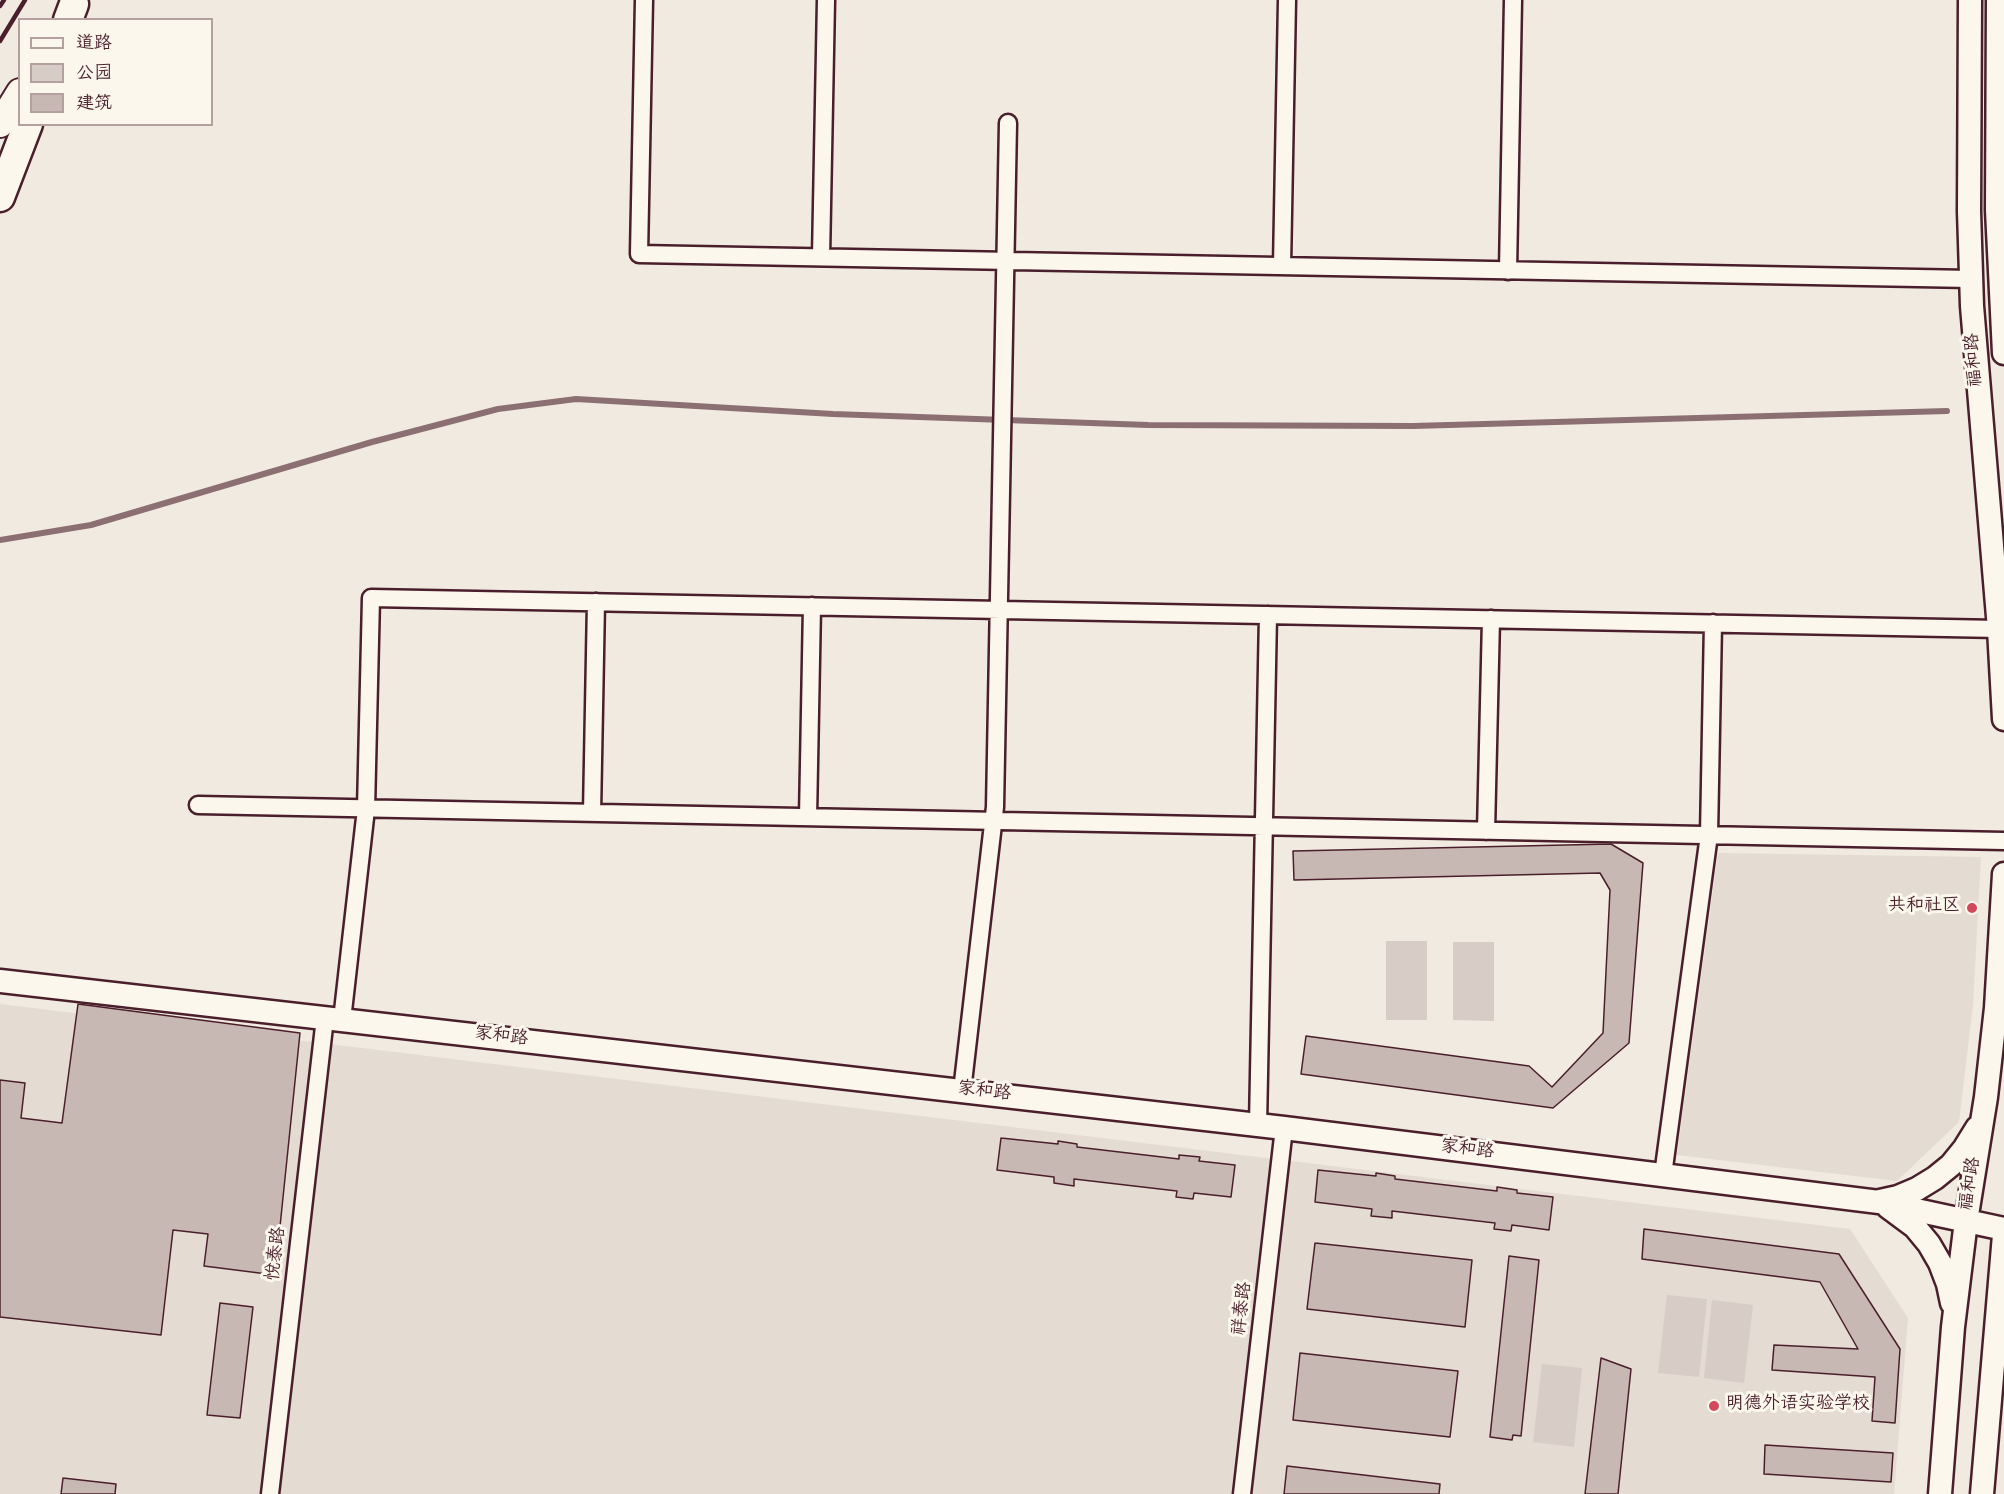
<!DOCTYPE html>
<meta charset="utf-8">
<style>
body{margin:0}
#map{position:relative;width:2004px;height:1494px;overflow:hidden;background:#f0eae0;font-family:Dekko,"LXGW WenKai TC",sans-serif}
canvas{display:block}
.legend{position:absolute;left:18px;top:18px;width:195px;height:108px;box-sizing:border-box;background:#fbf7ec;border:2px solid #b4a19f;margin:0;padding:8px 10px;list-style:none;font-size:18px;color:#4a1f2b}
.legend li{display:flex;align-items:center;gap:12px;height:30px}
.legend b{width:30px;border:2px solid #b4a19f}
</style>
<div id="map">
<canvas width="2004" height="1494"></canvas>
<ul class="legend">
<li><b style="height:8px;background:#fbf7ec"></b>道路</li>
<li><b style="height:16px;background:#d8ccc6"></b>公园</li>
<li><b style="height:16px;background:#c8b8b3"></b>建筑</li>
</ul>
</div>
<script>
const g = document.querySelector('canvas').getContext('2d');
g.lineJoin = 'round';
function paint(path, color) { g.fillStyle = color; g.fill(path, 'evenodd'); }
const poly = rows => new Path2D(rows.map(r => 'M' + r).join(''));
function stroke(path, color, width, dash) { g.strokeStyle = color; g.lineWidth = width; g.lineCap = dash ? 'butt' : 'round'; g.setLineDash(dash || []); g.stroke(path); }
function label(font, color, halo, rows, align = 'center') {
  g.font = font + ' Dekko,"LXGW WenKai TC",sans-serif'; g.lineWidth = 6; g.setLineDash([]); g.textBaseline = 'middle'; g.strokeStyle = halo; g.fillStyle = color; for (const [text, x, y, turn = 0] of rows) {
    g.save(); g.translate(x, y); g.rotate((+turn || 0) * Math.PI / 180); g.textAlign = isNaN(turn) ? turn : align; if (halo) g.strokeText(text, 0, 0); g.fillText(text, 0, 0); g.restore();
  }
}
paint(poly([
 [1718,853,1981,857,1973,1005,1959,1122,1897,1181,1677,1155],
 [0,1004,1850,1229,1908,1318,1894,1494,0,1494]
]), '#e4dbd2');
paint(poly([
 [1386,941,1427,941,1427,1020,1386,1020],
 [1453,942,1494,942,1494,1021,1453,1020],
 [1667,1295,1707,1299,1699,1377,1658,1373],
 [1712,1300,1753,1305,1744,1383,1704,1378],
 [1542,1364,1582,1368,1574,1447,1533,1442]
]), '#d8ccc6');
stroke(poly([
 [0,540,91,525,372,442,498,409,576,399,833,414,1148,425,1413,426,1947,411]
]), '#8c6f72', 6);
const building = poly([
 [1611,844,1643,863,1629,1043,1553,1108,1301,1074,1306,1036,1529,1066,1552,1087,1603,1033,1610,890,1600,873,1294,880,1293,851,1611,844],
 [78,1004,300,1033,275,1275,204,1266,208,1234,173,1230,161,1335,0,1317,0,1080,25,1083,21,1118,62,1123,78,1004],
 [1001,1138,1058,1144,1058,1141,1077,1144,1077,1147,1179,1159,1179,1155,1200,1157,1199,1161,1235,1165,1231,1197,1194,1193,1193,1199,1176,1197,1177,1191,1074,1179,1074,1186,1054,1183,1054,1177,997,1170,1001,1138],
 [1318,1170,1376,1176,1376,1173,1395,1176,1395,1179,1497,1191,1497,1187,1517,1190,1517,1193,1553,1197,1549,1230,1512,1225,1511,1231,1494,1229,1495,1223,1392,1211,1392,1218,1371,1216,1372,1209,1315,1202,1318,1170],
 [1644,1229,1839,1254,1900,1349,1895,1423,1872,1421,1875,1377,1772,1370,1774,1345,1858,1349,1820,1282,1642,1259,1644,1229],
 [1315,1243,1472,1260,1465,1327,1307,1309,1315,1243],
 [1509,1256,1539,1260,1521,1436,1513,1435,1512,1440,1490,1437,1509,1256],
 [220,1303,253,1307,240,1418,207,1415,220,1303],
 [1300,1353,1458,1371,1450,1437,1293,1420,1300,1353],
 [1601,1358,1631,1369,1618,1494,1585,1494,1601,1358],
 [1765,1445,1893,1453,1891,1482,1764,1474,1765,1445],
 [1287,1466,1440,1484,1439,1494,1284,1494,1287,1466],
 [63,1478,116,1484,115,1494,61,1494,63,1478]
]);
paint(building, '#c8b8b3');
stroke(building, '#4a1f2b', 1.5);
const street = poly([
 [644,0,639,254,1971,279],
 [821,257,826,0],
 [1282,266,1287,0],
 [1508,271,1513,0],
 [198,805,2004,841],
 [592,813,596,602],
 [808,817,812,606],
 [1486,831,1491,619],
 [342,1020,366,809,371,598,1999,629],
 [962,1091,995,807,1008,123],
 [1258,1125,1268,615],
 [1663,1175,1709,835,1713,623],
 [270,1494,325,1018],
 [1242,1494,1284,1128]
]);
const secondary = poly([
 [1970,0,1969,211,1972,306,1999,629,2004,719],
 [1998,0,1997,210,2004,353],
 [0,981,1284,1128,1879,1202,2004,1229],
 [1880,1201,1898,1197,1917,1189,1935,1178,1951,1165,1964,1149,1977,1128],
 [1888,1207,1915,1227,1929,1244,1940,1263,1948,1284,1952,1303],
 [1940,1494,1953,1327,1966,1221,1986,1097,1996,1008,2004,874],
 [1982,1494,2004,1235]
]);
const primary = poly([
 [0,124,20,92]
]);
const highway = poly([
 [68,20,74,4],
 [0,197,28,124]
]);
stroke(street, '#4a1f2b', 21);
stroke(secondary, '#4a1f2b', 27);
stroke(primary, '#4a1f2b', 30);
stroke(highway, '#4a1f2b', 33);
stroke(street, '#fbf7ec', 16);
stroke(secondary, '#fbf7ec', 22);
stroke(primary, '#fbf7ec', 26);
stroke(highway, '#fbf7ec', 28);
stroke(poly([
 [0,6,4,0],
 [0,41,25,0]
]), '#4a1f2b', 4.5);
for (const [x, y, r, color] of [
 [1972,908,6,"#d1495b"],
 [1714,1406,6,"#d1495b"]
]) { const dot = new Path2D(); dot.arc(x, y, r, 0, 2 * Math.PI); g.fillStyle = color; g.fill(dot); stroke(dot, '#fbf7ec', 2); }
label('18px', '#4a1f2b', '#fbf7ec', [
 ["福和路",1976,360,-94],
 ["家和路",501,1038,7],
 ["家和路",984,1093,7],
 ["家和路",1467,1151,7],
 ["福和路",1972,1184,-81],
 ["悦泰路",278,1254,-83],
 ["祥泰路",1244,1309,-83]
]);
label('18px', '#4a1f2b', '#fbf7ec', [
 ["共和社区",1960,908],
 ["明德外语实验学校",1726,1406,"left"]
], 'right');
</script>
